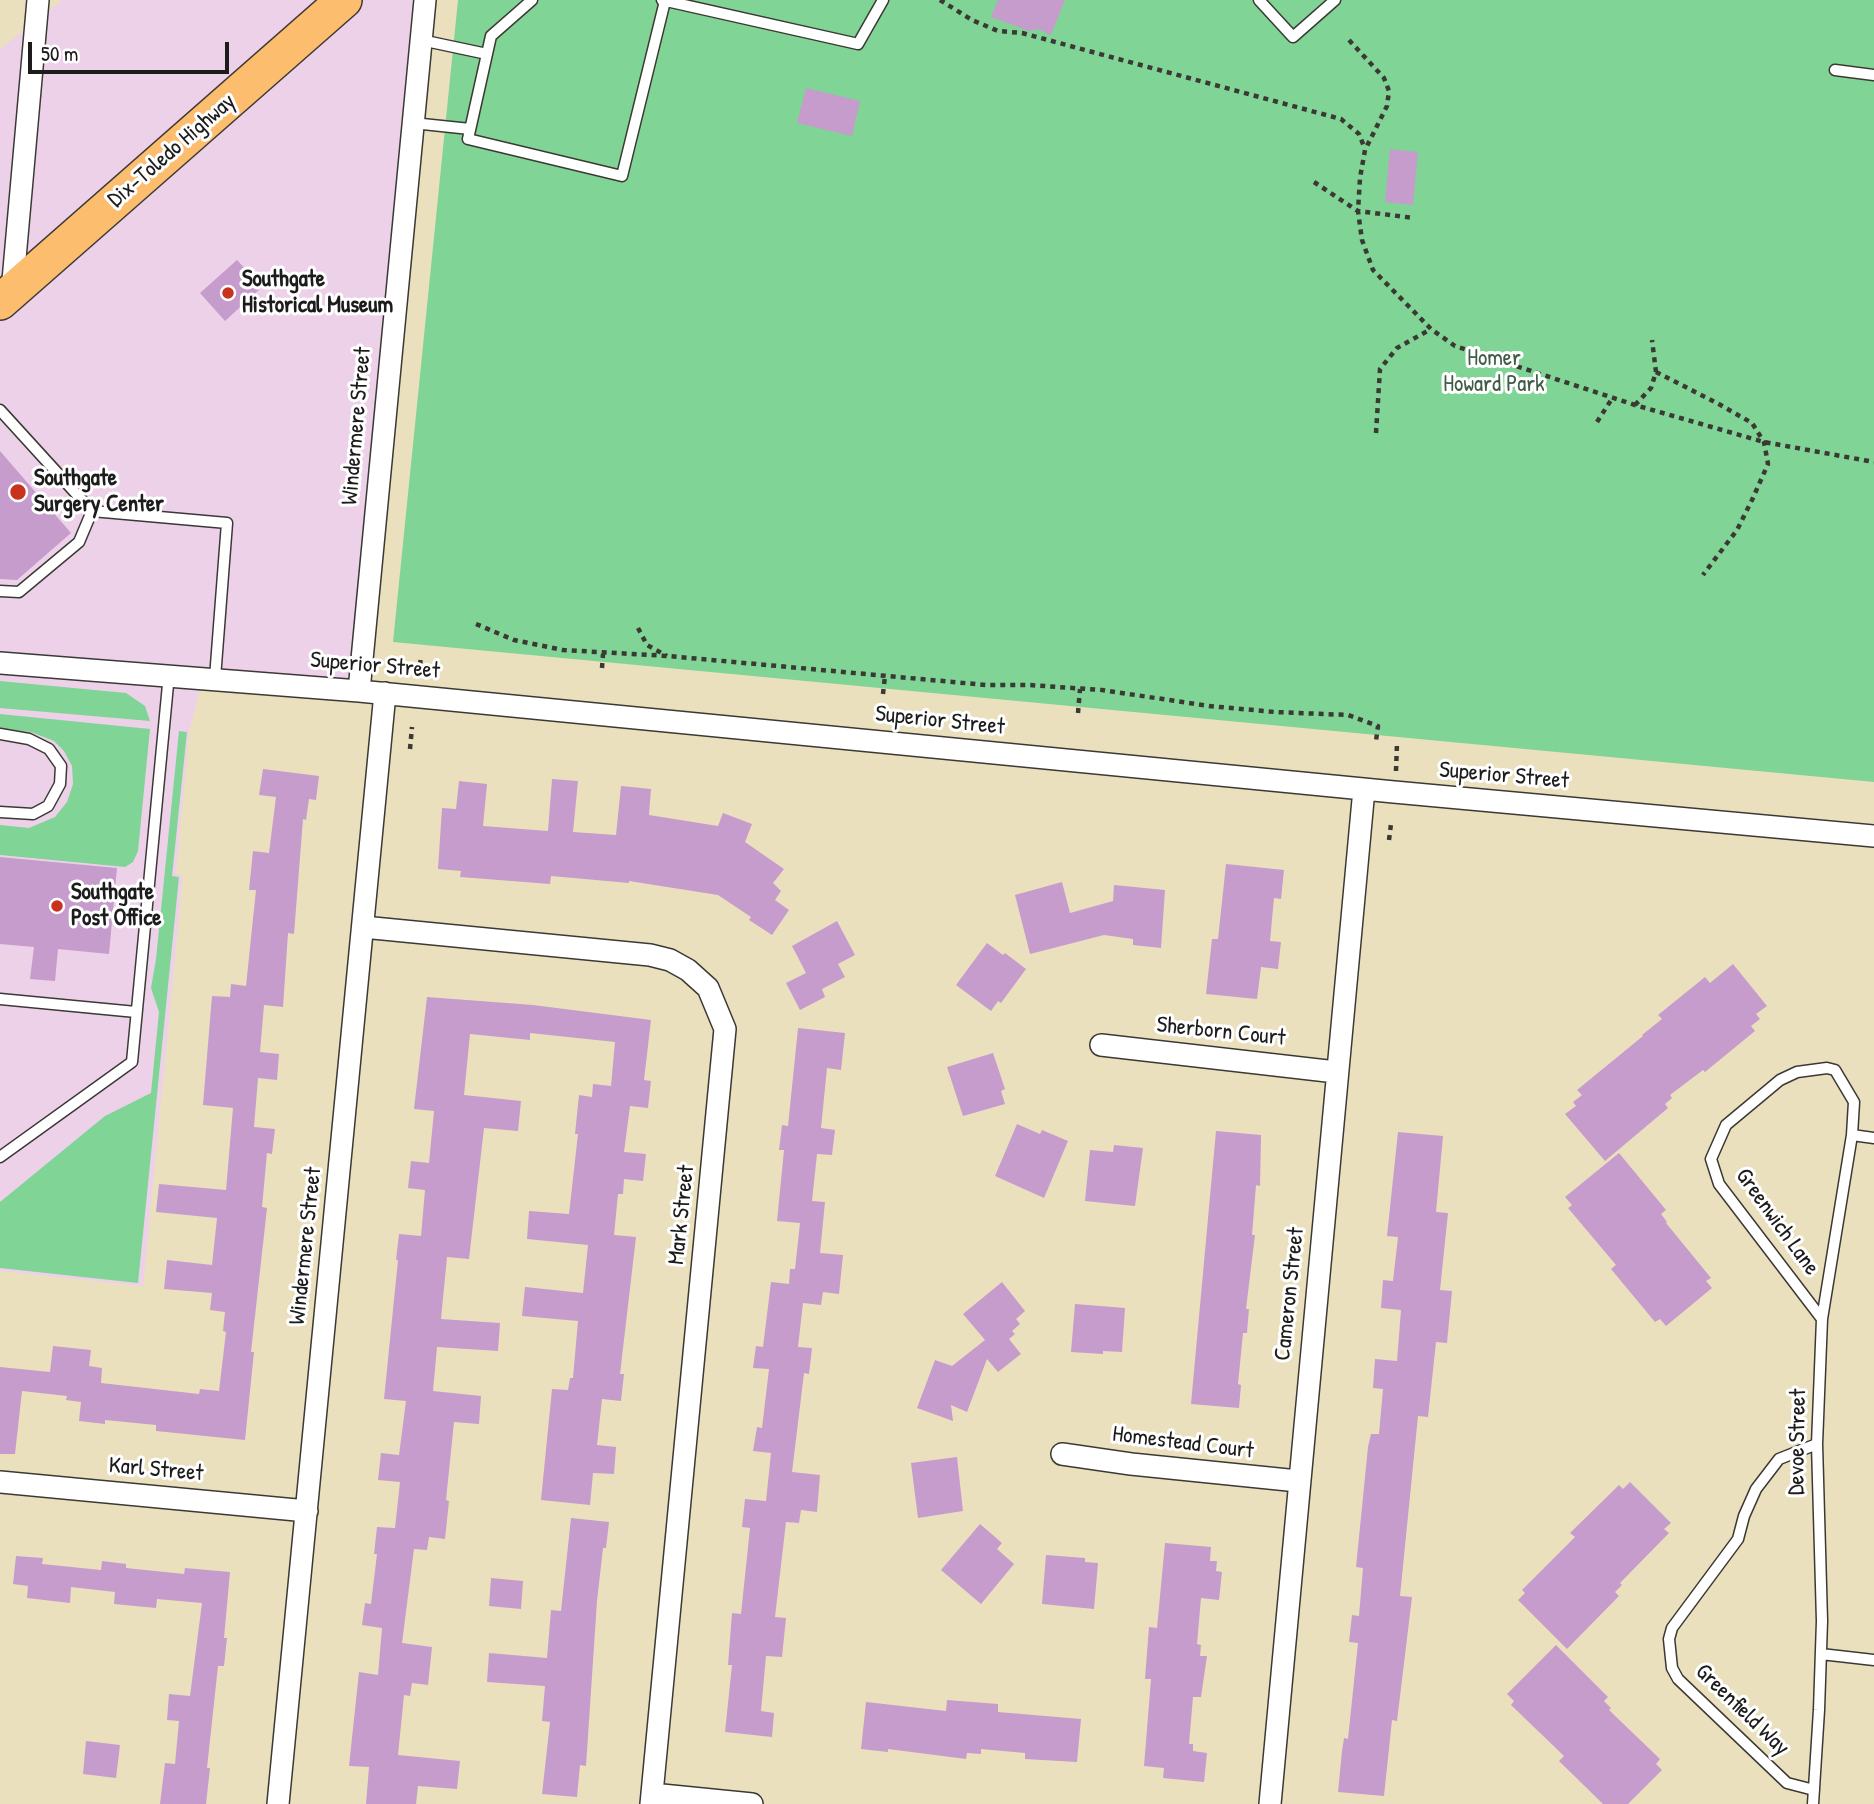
<!DOCTYPE html>
<style>
body{margin:0}
#map{position:relative;width:1874px;height:1804px;overflow:hidden;background:#ebe0be;font-family:"Patrick Hand",sans-serif}
canvas{display:block}
.scale{position:absolute;left:28px;top:42px;width:201px;height:32px;box-sizing:border-box;border:4px solid #1c1c1c;border-top:0;padding-left:9px;font-size:21px;line-height:24px;white-space:nowrap;color:#1c1c1c;-webkit-text-stroke:5px #fff;paint-order:stroke}
</style>
<div id="map">
<canvas width="1874" height="1804"></canvas>
<div class="scale">50 m</div>
</div>
<script>
const g = document.querySelector('canvas').getContext('2d');
g.lineJoin = 'round';
function paint(path, color) { g.fillStyle = color; g.fill(path, 'evenodd'); }
const poly = rows => new Path2D(rows.map(r => 'M' + r).join(''));
function stroke(path, color, width, dash) { g.strokeStyle = color; g.lineWidth = width; g.lineCap = dash ? 'butt' : 'round'; g.setLineDash(dash || []); g.stroke(path); }
function label(font, color, halo, rows, align = 'center') {
  g.font = font + ' "Patrick Hand",sans-serif'; g.lineWidth = 6; g.setLineDash([]); g.textBaseline = 'middle'; g.strokeStyle = halo; g.fillStyle = color; for (const [text, x, y, turn = 0] of rows) {
    g.save(); g.translate(x, y); g.rotate((+turn || 0) * Math.PI / 180); g.textAlign = isNaN(turn) ? turn : align; if (halo) g.strokeText(text, 0, 0); g.fillText(text, 0, 0); g.restore();
  }
}
paint(poly([
 [62,0,425,0,359,691,203,678,189,732,176,874,183,875,143,1286,0,1271,0,49]
]), '#edd1e9');
paint(poly([
 [458,0,1874,0,1874,782,393,642],
 [0,681,126,693,145,706,150,721,0,708],
 [0,714,150,729,138,851,133,862,125,867,0,855,0,825,29,828,55,817,67,802,73,784,72,766,64,751,54,741,31,732,0,729],
 [179,731,187,732,172,876,179,877,138,1283,0,1268,0,1202,105,1116,151,1093,159,1012,151,988,156,959]
]), '#80d496');
paint(poly([
 [998,0,1065,0,1051,35,1038,29,1029,31,991,17],
 [806,88,860,101,852,136,797,123],
 [1390,149,1418,152,1413,205,1385,202],
 [237,260,262,287,225,321,200,293],
 [0,451,71,533,17,580,0,579],
 [263,769,319,776,316,800,309,799,306,820,303,819,294,934,288,933,283,1007,264,1005,260,1052,279,1054,277,1080,258,1078,254,1127,275,1129,272,1154,267,1153,262,1207,267,1208,251,1352,254,1352,245,1440,156,1431,156,1425,105,1420,105,1424,79,1421,81,1402,66,1400,67,1396,22,1391,15,1454,0,1454,0,1367,50,1372,53,1346,91,1350,89,1366,102,1368,101,1383,199,1394,200,1389,219,1391,226,1332,223,1331,225,1312,210,1310,212,1293,164,1289,167,1260,212,1265,217,1218,156,1212,159,1184,226,1190,233,1108,203,1105,209,1032,212,996,230,997,231,984,246,986,256,890,249,890,253,851,269,853,276,797,259,795],
 [552,779,578,781,573,832,616,835,621,786,651,789,649,815,718,826,723,813,752,824,745,842,784,869,773,883,781,891,775,900,789,910,772,935,749,920,751,917,718,895,629,881,629,883,551,876,550,884,460,877,461,871,438,869,442,808,456,809,459,781,487,784,483,826,548,831],
 [0,857,117,868,109,954,58,949,55,981,30,979,34,947,0,944],
 [1226,864,1284,870,1281,899,1274,898,1270,941,1281,942,1278,969,1261,967,1257,999,1206,994,1212,939,1218,939],
 [1062,882,1070,913,1113,901,1114,885,1165,890,1161,948,1133,945,1133,939,1104,935,1030,954,1015,895],
 [837,921,855,955,838,964,845,977,822,989,825,997,800,1010,786,983,806,973,792,946],
 [987,943,1003,955,1005,953,1026,969,1001,1003,998,1001,991,1011,956,985],
 [1733,964,1767,1006,1756,1014,1760,1019,1751,1026,1755,1031,1705,1072,1703,1070,1670,1095,1672,1098,1665,1104,1668,1108,1605,1161,1565,1114,1576,1106,1573,1102,1582,1095,1577,1090,1643,1036,1642,1035,1662,1019,1658,1015,1705,977,1710,983],
 [427,997,533,1005,651,1020,644,1080,651,1081,648,1108,630,1106,624,1152,646,1154,643,1181,624,1179,623,1194,618,1194,614,1235,636,1237,620,1374,624,1374,621,1401,602,1399,597,1445,616,1447,614,1474,593,1473,590,1505,541,1500,552,1389,568,1390,570,1378,573,1378,578,1321,522,1316,525,1287,583,1293,588,1245,527,1239,529,1211,569,1214,578,1134,575,1134,579,1095,592,1097,593,1084,611,1086,615,1042,530,1033,530,1040,470,1034,464,1095,521,1101,518,1131,484,1128,469,1259,447,1257,441,1319,500,1323,498,1351,437,1347,433,1391,481,1396,479,1424,454,1422,446,1500,449,1501,445,1539,429,1537,427,1550,414,1549,402,1643,432,1647,428,1685,412,1683,410,1696,404,1695,398,1755,460,1761,457,1789,418,1786,416,1804,366,1804,369,1767,349,1766,359,1672,378,1675,382,1628,362,1625,365,1603,371,1604,377,1554,374,1554,377,1527,395,1528,400,1482,378,1480,381,1453,399,1455,406,1401,384,1399,398,1260,396,1260,399,1234,421,1236,425,1190,408,1188,411,1161,429,1163,434,1111,414,1109],
 [798,1028,845,1033,841,1070,827,1068,821,1128,835,1130,832,1155,817,1154,812,1201,825,1202,820,1253,843,1255,839,1294,823,1292,821,1305,803,1303,798,1347,812,1348,809,1374,804,1373,792,1472,820,1475,817,1512,801,1510,799,1523,786,1522,775,1617,786,1618,782,1657,766,1656,761,1711,774,1713,772,1737,725,1732,732,1665,728,1665,732,1613,741,1614,750,1528,742,1527,745,1499,766,1501,771,1453,753,1451,757,1427,762,1428,769,1369,753,1368,756,1346,763,1347,771,1282,789,1284,790,1269,795,1269,800,1223,777,1221,784,1150,779,1150,782,1125,788,1126],
 [993,1053,1005,1089,1001,1091,1005,1104,963,1116,947,1067],
 [1017,1124,1040,1134,1042,1130,1068,1141,1044,1198,995,1176],
 [1216,1131,1261,1135,1260,1186,1256,1185,1252,1235,1255,1235,1246,1309,1249,1309,1248,1320,1247,1333,1243,1333,1238,1384,1241,1385,1239,1408,1191,1404],
 [1398,1132,1443,1136,1436,1212,1448,1213,1440,1290,1452,1291,1447,1343,1436,1342,1428,1417,1418,1416,1400,1596,1412,1597,1397,1721,1392,1720,1384,1796,1338,1792,1342,1751,1344,1738,1348,1739,1358,1643,1349,1642,1352,1615,1359,1616,1363,1568,1356,1567,1368,1447,1371,1434,1379,1434,1383,1389,1373,1388,1375,1359,1397,1361,1401,1310,1381,1308,1383,1280,1393,1281,1398,1237,1387,1236],
 [1114,1145,1143,1148,1135,1206,1085,1201,1090,1150,1113,1152],
 [1619,1153,1666,1210,1661,1214,1667,1222,1666,1223,1711,1278,1706,1281,1712,1288,1666,1326,1660,1319,1655,1322,1611,1269,1616,1265,1568,1208,1572,1205,1565,1197],
 [1002,1282,1025,1311,1016,1319,1020,1324,1012,1331,1015,1334,1009,1339,1021,1354,998,1372,987,1359,967,1412,951,1405,953,1421,917,1408,935,1360,952,1366,985,1340,963,1314],
 [1075,1304,1125,1308,1122,1352,1103,1351,1103,1354,1071,1352],
 [957,1457,963,1511,918,1518,911,1463],
 [1630,1482,1671,1523,1664,1529,1669,1533,1620,1583,1622,1585,1615,1592,1619,1596,1567,1649,1518,1600,1525,1593,1522,1590,1575,1537,1570,1533,1619,1485,1623,1489],
 [571,1518,609,1522,606,1548,603,1548,597,1601,586,1766,580,1765,577,1797,542,1794,550,1722,542,1721,545,1686,487,1682,489,1653,547,1658,551,1610,561,1611],
 [980,1524,1002,1543,997,1549,1014,1564,981,1604,941,1570],
 [1165,1543,1211,1547,1210,1561,1217,1561,1216,1571,1222,1572,1219,1600,1201,1598,1197,1644,1201,1645,1200,1656,1207,1656,1201,1697,1193,1697,1189,1744,1193,1744,1193,1751,1207,1753,1204,1782,1163,1778,1164,1768,1144,1766,1151,1679,1145,1679,1149,1627,1157,1628],
 [1046,1555,1085,1558,1085,1562,1098,1563,1094,1609,1042,1604],
 [16,1556,43,1558,42,1564,101,1570,102,1561,126,1564,126,1568,184,1574,185,1568,230,1572,224,1638,227,1638,224,1666,218,1666,207,1768,210,1768,206,1804,160,1804,165,1763,175,1764,179,1721,167,1720,169,1694,190,1696,202,1603,157,1599,156,1608,114,1604,115,1592,71,1587,70,1603,27,1598,28,1586,13,1584],
 [491,1578,523,1581,521,1609,489,1606],
 [1556,1645,1608,1697,1604,1701,1611,1708,1609,1710,1660,1759,1656,1764,1662,1770,1628,1804,1603,1804,1559,1761,1564,1756,1511,1705,1514,1701,1507,1694],
 [947,1700,998,1704,998,1712,1081,1719,1077,1762,1025,1759,1025,1753,981,1749,981,1754,967,1753,966,1759,888,1749,888,1752,861,1749,866,1702,946,1711],
 [86,1741,120,1745,116,1778,83,1774]
]), '#c59ccc');
const service = poly([
 [532,0,491,36,468,139,622,176,665,1],
 [662,0,858,44,883,0],
 [1259,0,1293,37,1335,0],
 [421,40,487,54],
 [1835,70,1874,75],
 [413,123,470,129],
 [0,410,92,511,227,523,215,678],
 [0,591,19,592,79,542,92,511],
 [0,734,29,739,49,749,61,766,60,784,48,806,33,814,0,812],
 [0,999,136,1012],
 [1852,1135,1874,1138],
 [0,1157,132,1062,169,674],
 [1821,1654,1874,1660],
 [1814,1790,1787,1783,1678,1679,1672,1668,1669,1639,1672,1628,1738,1539,1744,1516,1756,1489,1779,1459,1817,1444],
 [1813,1804,1819,1710,1822,1621,1817,1444,1822,1319,1852,1135,1854,1102,1835,1070,1827,1068,1797,1072,1780,1080,1726,1125,1711,1159,1719,1184,1822,1319]
]);
const minor = poly([
 [12,292,38,0],
 [0,663,359,691,1394,792,1874,836],
 [359,691,425,0],
 [363,927,650,955,670,960,688,970,708,988,725,1029,651,1804],
 [1101,1045,1336,1072],
 [1062,1454,1131,1464,1298,1481],
 [0,1482,307,1511],
 [652,1794,752,1804],
 [278,1804,385,693],
 [1270,1804,1364,789]
]);
const primary = poly([
 [0,302,344,0]
]);
stroke(service, '#3b3934', 13);
stroke(minor, '#3b3934', 24);
stroke(primary, '#3b3934', 38);
stroke(poly([
 [940,0,972,20,998,31,1022,33,1341,119,1359,134,1365,149],
 [1349,40,1384,78,1389,91,1387,106,1365,150,1360,178,1358,211,1362,240,1373,270,1431,329,1455,346,1635,405,1764,442,1874,462],
 [1314,182,1358,211,1414,218],
 [1656,372,1717,403,1752,423,1764,442,1768,464,1752,500,1737,530,1703,575],
 [1635,405,1651,388,1656,372,1652,340],
 [1597,422,1613,397],
 [1376,433,1380,369,1397,348,1431,329],
 [476,624,514,640,563,650,668,656,986,685,1029,685,1102,690,1209,706,1275,712,1348,715,1378,726,1376,741],
 [638,628,647,645,667,656],
 [602,668,603,654],
 [419,675,421,656],
 [883,694,885,676],
 [1078,713,1080,689],
 [410,749,412,727],
 [1396,771,1397,743],
 [1389,840,1391,824]
]), '#3b3934', 4.5, [5, 5]);
stroke(service, '#fff', 10);
stroke(minor, '#fff', 21);
stroke(primary, '#fcbd6f', 35);
for (const [x, y, r, color] of [
 [228,293,7,"#c8321e"],
 [18,492,9,"#c8321e"],
 [57,906,7,"#c8321e"]
]) { const dot = new Path2D(); dot.arc(x, y, r, 0, 2 * Math.PI); g.fillStyle = color; g.fill(dot); stroke(dot, '#fff', 2.5); }
label('23px', '#1c1c1c', '#fff', [
 ["Dix-Toledo Highway",172,151,-41],
 ["Windermere Street",357,426,-85],
 ["Superior Street",375,666,5],
 ["Superior Street",940,721,6],
 ["Superior Street",1504,776,5],
 ["Sherborn Court",1221,1032,6],
 ["Mark Street",682,1215,-84],
 ["Greenwich Lane",1777,1222,54],
 ["Windermere Street",306,1246,-84],
 ["Cameron Street",1290,1294,-84],
 ["Devoe Street",1798,1442,-89],
 ["Homestead Court",1183,1443,7],
 ["Karl Street",156,1470,5],
 ["Greenfield Way",1742,1710,44]
]);
label('bold 23px', '#1c1c1c', '#fff', [
 ["Southgate",242,280],
 ["Historical Museum",242,306],
 ["Southgate",34,479],
 ["Surgery Center",34,505],
 ["Southgate",71,893],
 ["Post Office",71,919]
], 'left');
label('23px', '#3f5c47', '#fff', [
 ["Homer",1494,359],
 ["Howard Park",1494,385]
]);
</script>
